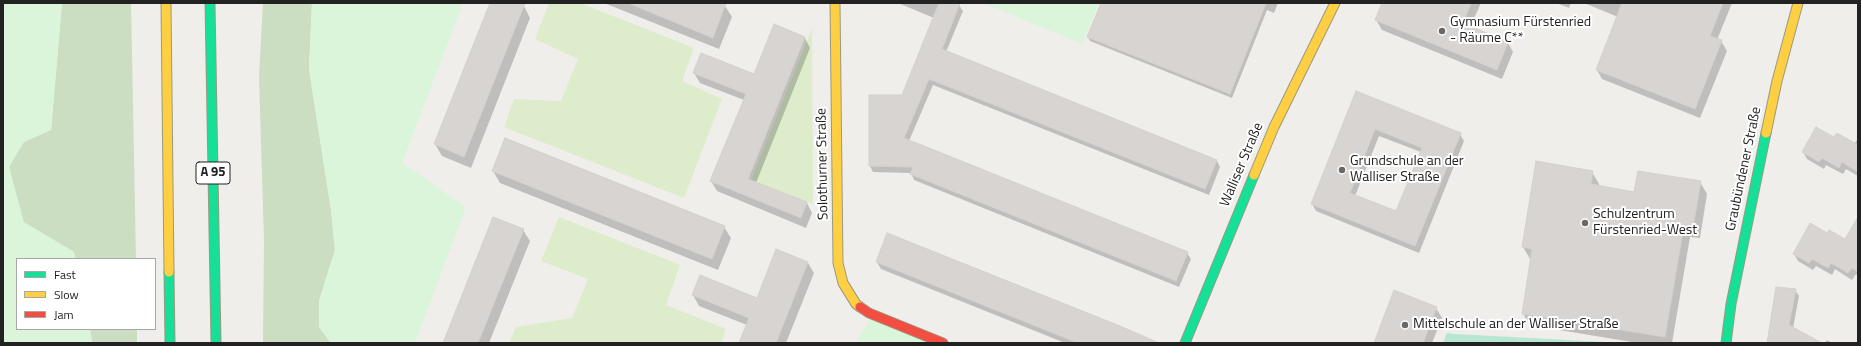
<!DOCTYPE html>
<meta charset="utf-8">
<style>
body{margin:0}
#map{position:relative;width:1861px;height:346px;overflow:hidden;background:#f0eeeb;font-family:"Titillium Web",sans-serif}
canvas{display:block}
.frame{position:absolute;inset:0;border:4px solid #222;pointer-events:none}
.legend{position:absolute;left:16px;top:258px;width:140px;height:72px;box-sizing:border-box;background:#fff;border:1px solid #a7a7a7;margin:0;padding:5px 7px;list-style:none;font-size:12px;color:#222}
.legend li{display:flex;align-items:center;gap:8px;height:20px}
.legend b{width:20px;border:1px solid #a7a7a7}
</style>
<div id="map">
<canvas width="1861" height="346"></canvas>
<div class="frame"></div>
<ul class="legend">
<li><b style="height:5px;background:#16e098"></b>Fast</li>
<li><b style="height:5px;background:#ffcf43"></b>Slow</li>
<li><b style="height:5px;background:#f24e42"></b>Jam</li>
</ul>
</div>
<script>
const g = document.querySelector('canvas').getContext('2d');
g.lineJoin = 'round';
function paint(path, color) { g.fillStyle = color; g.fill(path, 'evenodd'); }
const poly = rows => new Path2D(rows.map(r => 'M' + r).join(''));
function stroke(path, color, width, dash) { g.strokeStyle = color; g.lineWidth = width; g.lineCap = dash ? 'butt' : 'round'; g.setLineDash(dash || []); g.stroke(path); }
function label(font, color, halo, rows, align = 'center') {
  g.font = font + ' "Titillium Web",sans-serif'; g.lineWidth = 4; g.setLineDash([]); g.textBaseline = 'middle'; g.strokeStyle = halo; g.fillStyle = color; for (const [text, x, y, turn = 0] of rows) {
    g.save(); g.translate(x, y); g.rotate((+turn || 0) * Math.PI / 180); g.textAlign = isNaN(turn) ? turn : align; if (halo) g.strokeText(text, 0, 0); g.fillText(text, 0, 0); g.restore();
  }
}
paint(poly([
 [549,3,580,3,694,48,682,81,722,99,684,198,504,127,514,99,561,101,578,59,535,39],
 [812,28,813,204,751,180],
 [559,217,680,265,666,305,726,329,721,343,509,343,516,327,572,318,588,279,541,261]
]), '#ddeccb');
paint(poly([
 [62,3,131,3,136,259,75,259,74,252,23,222,9,167,23,142,51,130],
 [263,3,312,3,309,69,331,210,335,250,319,301,319,327,331,343,263,343,264,240,259,76],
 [90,329,137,329,137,343,92,343]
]), '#cbdec1');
paint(poly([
 [3,3,62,3,51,130,24,142,9,167,24,222,74,252,75,259,17,259,17,329,90,329,92,343,3,343],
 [312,3,463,3,402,163,466,207,415,343,331,343,319,327,319,301,335,250,331,210,309,69],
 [983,3,1099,3,1082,44],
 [871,317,936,343,856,343]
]), '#daf5da');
paint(poly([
 [1447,333,1455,334,1624,343,1443,343]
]), '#b7e6d2');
paint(poly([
 [491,3,515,3,524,6,530,18,471,168,442,156,435,144],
 [604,3,718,3,725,6,732,17,719,49],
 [898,3,954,3,959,5,963,11,946,52,1217,161,1220,167,1209,195,933,85,909,141,1187,253,1191,259,1179,287,914,180,911,173,873,172,870,166,902,96,934,18],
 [1102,3,1278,3,1274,13,1267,10,1232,98,1090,41,1088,37],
 [1383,3,1481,3,1470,27,1508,43,1513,52,1502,79,1382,30,1376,20],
 [1556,3,1571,3,1569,8],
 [1584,3,1732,3,1717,40,1721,41,1727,51,1700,118,1602,79,1597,70,1618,17],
 [774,26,805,38,810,48,756,183,807,203,812,213,806,228,717,191,711,181,744,100,700,83,694,73,754,75],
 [1357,93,1460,134,1464,141,1419,253,1316,211,1312,204],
 [1379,136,1421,152,1397,213,1355,196],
 [1835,139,1854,144,1857,140,1858,141,1858,176,1846,169,1843,174,1826,165,1824,169,1807,159,1803,152],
 [493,171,724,227,731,238,718,270,500,183],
 [1592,172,1599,184,1599,187,1635,193,1700,182,1707,194,1700,238,1690,237,1672,343,1638,343,1529,325,1523,313,1532,259,1530,259,1523,247],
 [523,230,530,241,489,343,444,343],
 [1827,235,1846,240,1858,240,1858,276,1856,274,1852,280,1835,269,1832,275,1816,266,1813,270,1798,261,1794,254],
 [877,262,1152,343,1065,343,881,269],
 [808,263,814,273,786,343,740,343,747,325,699,306,693,295,757,299],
 [1795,290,1799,296,1793,328,1820,343,1768,343],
 [1436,308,1442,318,1432,343,1375,343],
 [1827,340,1832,343,1825,343]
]), '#0003');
const building = poly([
 [490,3,525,3,464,157,434,144,490,3],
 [628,3,726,3,713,38,628,3],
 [939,3,960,3,942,49,1217,160,1205,189,929,79,904,138,1188,252,1176,281,910,174,913,167,869,166,869,95,902,95,939,3],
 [1101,3,1266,3,1230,94,1087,37,1101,3],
 [1382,3,1471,3,1463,23,1508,42,1497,70,1375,20,1382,3],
 [1622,3,1723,3,1710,36,1722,40,1695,109,1596,70,1622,3],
 [774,24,805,37,748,179,807,202,801,218,710,181,746,94,693,73,701,53,754,74,774,24],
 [1356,91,1461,133,1415,246,1311,204,1356,91],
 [1375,129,1422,148,1396,211,1350,193,1375,129],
 [1816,127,1834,137,1837,133,1858,145,1858,172,1842,162,1839,168,1822,158,1819,162,1802,152,1816,127],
 [505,138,725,226,712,259,492,171,505,138],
 [1536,161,1593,171,1591,184,1634,192,1638,171,1701,181,1693,227,1684,225,1665,337,1522,314,1532,249,1522,247,1536,161],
 [493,217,524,229,478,343,443,343,493,217],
 [1858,217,1858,272,1852,268,1848,273,1831,263,1828,268,1812,259,1809,263,1793,254,1810,223,1827,233,1829,230,1845,239,1858,217],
 [887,233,1120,326,1159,343,1078,343,876,262,887,233],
 [776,249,808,262,776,343,739,343,749,318,692,295,700,275,757,298,776,249],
 [1776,287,1796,289,1789,325,1822,343,1767,343,1776,287],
 [1394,290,1437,307,1423,343,1374,343,1394,290]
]);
paint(building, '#d7d4d2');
stroke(building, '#d3d0cc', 1);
const fast = poly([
 [210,3,216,343],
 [169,272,170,343],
 [1185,343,1254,175],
 [1726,343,1731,304,1766,133]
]);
const slow = poly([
 [166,3,169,272],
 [835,3,838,263,843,283,856,304,860,307],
 [1766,133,1777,81,1798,3],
 [1254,175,1274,127,1335,3]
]);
const jam = poly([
 [860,307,869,313,943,343]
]);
stroke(fast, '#999a82', 11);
stroke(slow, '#999a82', 11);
stroke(jam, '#999a82', 11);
stroke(fast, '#16e098', 9);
stroke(slow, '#ffcf43', 9);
stroke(jam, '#f24e42', 9);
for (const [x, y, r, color] of [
 [1442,31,4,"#6a6968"],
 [1342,170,4,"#6a6968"],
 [1585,223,4,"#6a6968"],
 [1405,325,4,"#6a6968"]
]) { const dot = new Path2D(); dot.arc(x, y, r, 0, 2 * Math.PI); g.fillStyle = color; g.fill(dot); stroke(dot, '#fff', 1.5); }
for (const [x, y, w] of [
 [213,173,34]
]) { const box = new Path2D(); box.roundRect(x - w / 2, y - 11, w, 22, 3); g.fillStyle = '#fff'; g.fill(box); stroke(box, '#222', 1); }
label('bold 13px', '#222', null, [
 ["A 95",213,173]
]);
label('14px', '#222', '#fff', [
 ["Gymnasium Fürstenried",1450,23],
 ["- Räume C**",1450,39],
 ["Grundschule an der",1350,162],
 ["Walliser Straße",1350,178],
 ["Schulzentrum",1593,215],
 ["Fürstenried-West",1593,231],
 ["Mittelschule an der Walliser Straße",1413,325]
], 'left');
label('14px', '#222', '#fff', [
 ["Solothurner Straße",823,164,-91],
 ["Walliser Straße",1242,165,-67],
 ["Graubündener Straße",1744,169,-78]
]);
</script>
